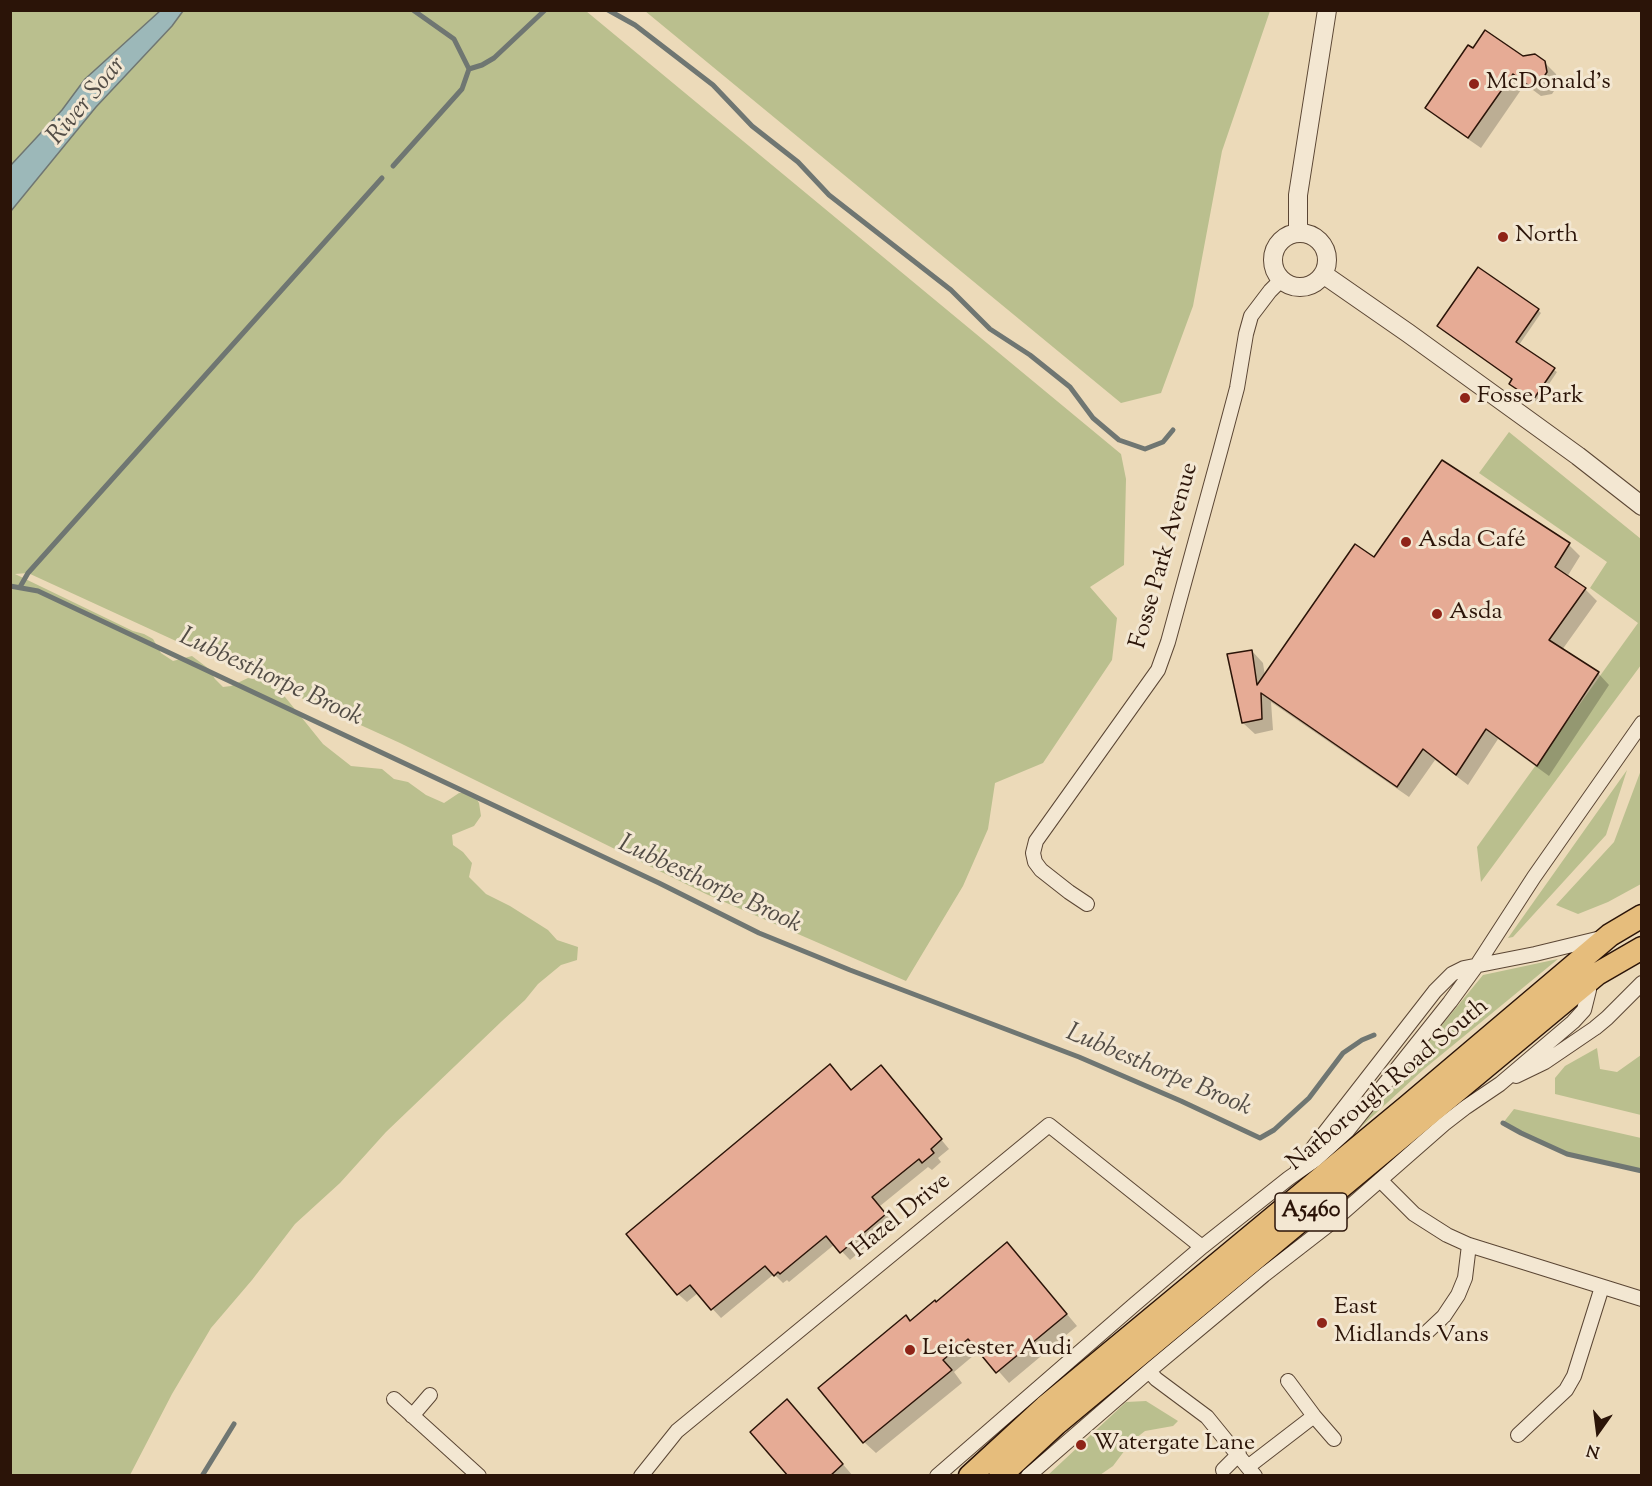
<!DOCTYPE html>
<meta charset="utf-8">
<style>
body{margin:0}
#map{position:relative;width:1652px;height:1486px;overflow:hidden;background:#ecdab9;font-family:"Sorts Mill Goudy",serif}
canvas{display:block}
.frame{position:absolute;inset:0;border:12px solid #2b1408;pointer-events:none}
.north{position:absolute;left:1568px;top:1402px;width:60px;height:60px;-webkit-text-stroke:4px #f3e7d2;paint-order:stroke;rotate:194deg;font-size:16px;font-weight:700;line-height:24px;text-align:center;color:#2b1408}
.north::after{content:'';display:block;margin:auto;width:21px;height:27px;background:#2b1408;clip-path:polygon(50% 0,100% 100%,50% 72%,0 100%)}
</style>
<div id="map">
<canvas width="1652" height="1486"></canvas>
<div class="frame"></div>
<div class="north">N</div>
</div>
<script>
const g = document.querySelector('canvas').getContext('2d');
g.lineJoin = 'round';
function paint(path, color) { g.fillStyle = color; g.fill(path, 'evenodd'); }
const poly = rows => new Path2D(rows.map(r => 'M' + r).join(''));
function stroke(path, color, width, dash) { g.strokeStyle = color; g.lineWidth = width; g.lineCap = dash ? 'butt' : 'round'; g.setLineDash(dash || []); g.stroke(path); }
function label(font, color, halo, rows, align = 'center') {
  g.font = font + ' "Sorts Mill Goudy",serif'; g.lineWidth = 6; g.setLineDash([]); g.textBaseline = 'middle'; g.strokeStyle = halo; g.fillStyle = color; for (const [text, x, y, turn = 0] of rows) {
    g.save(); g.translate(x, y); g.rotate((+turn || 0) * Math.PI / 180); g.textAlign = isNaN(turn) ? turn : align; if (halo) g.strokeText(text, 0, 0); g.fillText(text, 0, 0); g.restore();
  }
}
paint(poly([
 [10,11,165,11,10,193],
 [183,11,586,11,1121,454,1126,479,1124,565,1090,587,1117,618,1112,660,1043,763,995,783,988,829,963,886,906,981,706,894,400,743,277,687,323,744,351,766,382,769,394,779,408,782,426,795,444,803,459,793,473,793,479,803,481,816,474,826,452,835,453,845,463,852,472,863,469,877,486,894,510,906,548,930,557,940,578,947,577,960,561,965,538,984,525,1000,502,1021,386,1132,340,1183,295,1224,252,1280,211,1328,172,1394,130,1475,11,1476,11,211,96,107,172,26],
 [28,573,263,681,248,678,231,686,223,687,215,679,209,669,192,656,173,661,161,653,153,639,144,634,133,631,15,574],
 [645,11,1270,11,1222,151,1193,306,1161,393,1121,403],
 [1509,432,1641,539,1641,665,1481,882,1477,847,1638,623,1590,588,1607,562,1479,473],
 [1627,770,1606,835,1513,937,1508,938],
 [1641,770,1641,884,1608,902,1578,914,1556,905,1614,842],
 [1558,959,1424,1069,1351,1136,1483,975],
 [1597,1048,1600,1069,1617,1072,1641,1055,1641,1115,1555,1094,1555,1078,1565,1066],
 [1514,1109,1641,1138,1641,1171,1567,1154,1521,1133,1503,1123],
 [1146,1401,1178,1421,1173,1426,1145,1431,1131,1442,1113,1466,1100,1475,1048,1475,1126,1402]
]), '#babf8e');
const water = poly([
 [161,10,183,11,172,26,96,107,11,211,11,165,62,110,85,79,161,10]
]);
paint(water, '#9cb8b9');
stroke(water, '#6f7672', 1.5);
paint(poly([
 [1474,50,1544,62,1556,74,1558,85,1552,94,1541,96,1525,84,1481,148,1439,119,1427,107],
 [1538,310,1541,313,1519,345,1557,372,1537,402,1514,387,1514,379,1443,329],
 [1443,462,1569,545,1580,556,1567,577,1585,589,1597,601,1562,650,1598,673,1609,685,1549,776,1498,739,1468,785,1435,760,1409,797,1271,702,1273,730,1255,734,1243,723,1252,651,1263,663,1265,676,1374,559],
 [839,1075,852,1091,889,1076,949,1149,938,1158,941,1162,932,1170,928,1167,880,1206,894,1223,850,1260,835,1244,789,1282,787,1280,783,1283,774,1274,721,1318,698,1293,687,1302,678,1294],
 [1007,1244,1018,1256,1077,1326,1009,1383,980,1350,954,1372,962,1383,876,1453,864,1442,820,1388,937,1303],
 [798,1412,853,1476,790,1476]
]), '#0003');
stroke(poly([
 [413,10,454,39,469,69,482,65,494,58,545,10],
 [608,10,635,25,713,85,752,126,798,162,829,195,951,290,990,329,1030,355,1070,387,1093,418,1119,440,1145,449,1163,442,1173,430],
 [393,166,462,89,469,69],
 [10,586,38,591,659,883,759,933,850,970,1079,1057,1181,1101,1260,1138,1274,1130,1309,1098,1343,1053,1362,1040,1374,1035],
 [20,587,28,573,382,178],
 [1503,1123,1521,1133,1567,1154,1642,1171],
 [202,1476,234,1424]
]), '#6f7672', 5);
const building = poly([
 [1485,30,1523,56,1535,54,1545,61,1547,72,1540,83,1528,85,1513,74,1468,138,1425,108,1468,45,1473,48,1485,30],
 [1478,267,1539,309,1516,342,1555,368,1533,400,1509,384,1512,379,1437,326,1478,267],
 [1442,460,1570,543,1555,567,1586,588,1549,640,1599,672,1537,766,1486,729,1456,775,1423,749,1397,787,1261,693,1262,719,1242,723,1227,654,1252,650,1257,685,1355,544,1374,557,1442,460],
 [830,1064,851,1090,881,1065,942,1139,931,1149,934,1153,922,1163,919,1159,872,1197,886,1214,840,1253,826,1236,780,1274,778,1272,774,1276,765,1266,711,1310,690,1285,677,1295,626,1234,830,1064],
 [1007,1242,1067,1314,996,1373,968,1339,943,1360,952,1370,863,1443,818,1388,906,1315,910,1321,935,1300,936,1302,1007,1242],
 [787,1399,843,1464,830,1476,788,1476,750,1432,787,1399]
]);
paint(building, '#e6ab95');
stroke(building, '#2b1408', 1.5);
const minor = poly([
 [1087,904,1069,892,1041,870,1035,862,1033,853,1036,841,1158,670,1168,642,1221,448,1237,388,1246,334,1251,316,1270,291,1281,280],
 [1516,1076,1545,1062,1595,1028,1607,1018,1642,983],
 [1298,1167,1435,991,1452,974,1464,968,1535,954,1601,938],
 [1380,1180,1414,1214,1447,1235,1469,1245,1642,1299],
 [1426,1333,1444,1316,1458,1295,1465,1278,1469,1245],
 [1149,1371,1156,1379,1207,1417,1255,1476],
 [1288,1381,1314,1416,1334,1439],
 [394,1399,479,1476],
 [412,1416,430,1395],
 [1518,1435,1566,1390,1574,1376,1602,1287],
 [1249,1466,1314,1416],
 [1223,1470,1239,1454],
 [641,1476,677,1431,1049,1125,1202,1247],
 [937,1476,1135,1304,1202,1247,1289,1178,1315,1160,1348,1130,1450,1002,1477,965,1534,877,1642,723],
 [1028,1476,1149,1371,1264,1275,1331,1223,1444,1124,1466,1107,1500,1084,1573,1022,1584,1010,1589,990,1589,979]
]);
const tertiary = poly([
 [1298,233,1298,195,1327,10],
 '1273 260a27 27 0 1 1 54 0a27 27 0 1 1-54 0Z',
 [1323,274,1408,333,1578,456,1642,506]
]);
const primary = poly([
 [970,1476,1045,1407,1408,1106,1610,935,1642,916],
 [1000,1476,1056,1424,1597,974,1642,948]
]);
stroke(minor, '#5b4634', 16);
stroke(tertiary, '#5b4634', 20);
stroke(primary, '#2b1408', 25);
stroke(minor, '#f3e7d2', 14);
stroke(tertiary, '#f3e7d2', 18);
stroke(primary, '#e6bd7c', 22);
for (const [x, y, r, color] of [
 [1474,84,6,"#8f2418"],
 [1503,237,6,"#8f2418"],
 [1465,398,6,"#8f2418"],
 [1406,542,6,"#8f2418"],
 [1437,614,6,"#8f2418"],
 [1322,1323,6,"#8f2418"],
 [910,1350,6,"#8f2418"],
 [1081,1445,6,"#8f2418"]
]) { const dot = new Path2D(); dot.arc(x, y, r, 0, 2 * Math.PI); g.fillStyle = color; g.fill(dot); stroke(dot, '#f3e7d2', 2); }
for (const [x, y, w] of [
 [1311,1212,72]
]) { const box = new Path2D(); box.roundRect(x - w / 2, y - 19, w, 38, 4.5); g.fillStyle = '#f3e7d2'; g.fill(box); stroke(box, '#2b1408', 1.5); }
label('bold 22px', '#2b1408', null, [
 ["A5460",1311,1212]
]);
label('24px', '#2b1408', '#f3e7d2', [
 ["McDonald's",1486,84],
 ["North",1515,237],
 ["Fosse Park",1477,398],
 ["Asda Café",1418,542],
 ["Asda",1449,614],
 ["East",1334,1309],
 ["Midlands Vans",1334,1337],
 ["Leicester Audi",922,1350],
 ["Watergate Lane",1093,1445]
], 'left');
label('24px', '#2b1408', '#f3e7d2', [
 ["Fosse Park Avenue",1166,556,-74],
 ["Narborough Road South",1389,1086,-40],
 ["Hazel Drive",902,1217,-39]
]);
label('italic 26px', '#534d46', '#f3e7d2', [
 ["River Soar",88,102,-50],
 ["Lubbesthorpe Brook",270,679,25],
 ["Lubbesthorpe Brook",709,886,25],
 ["Lubbesthorpe Brook",1158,1072,23]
]);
</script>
